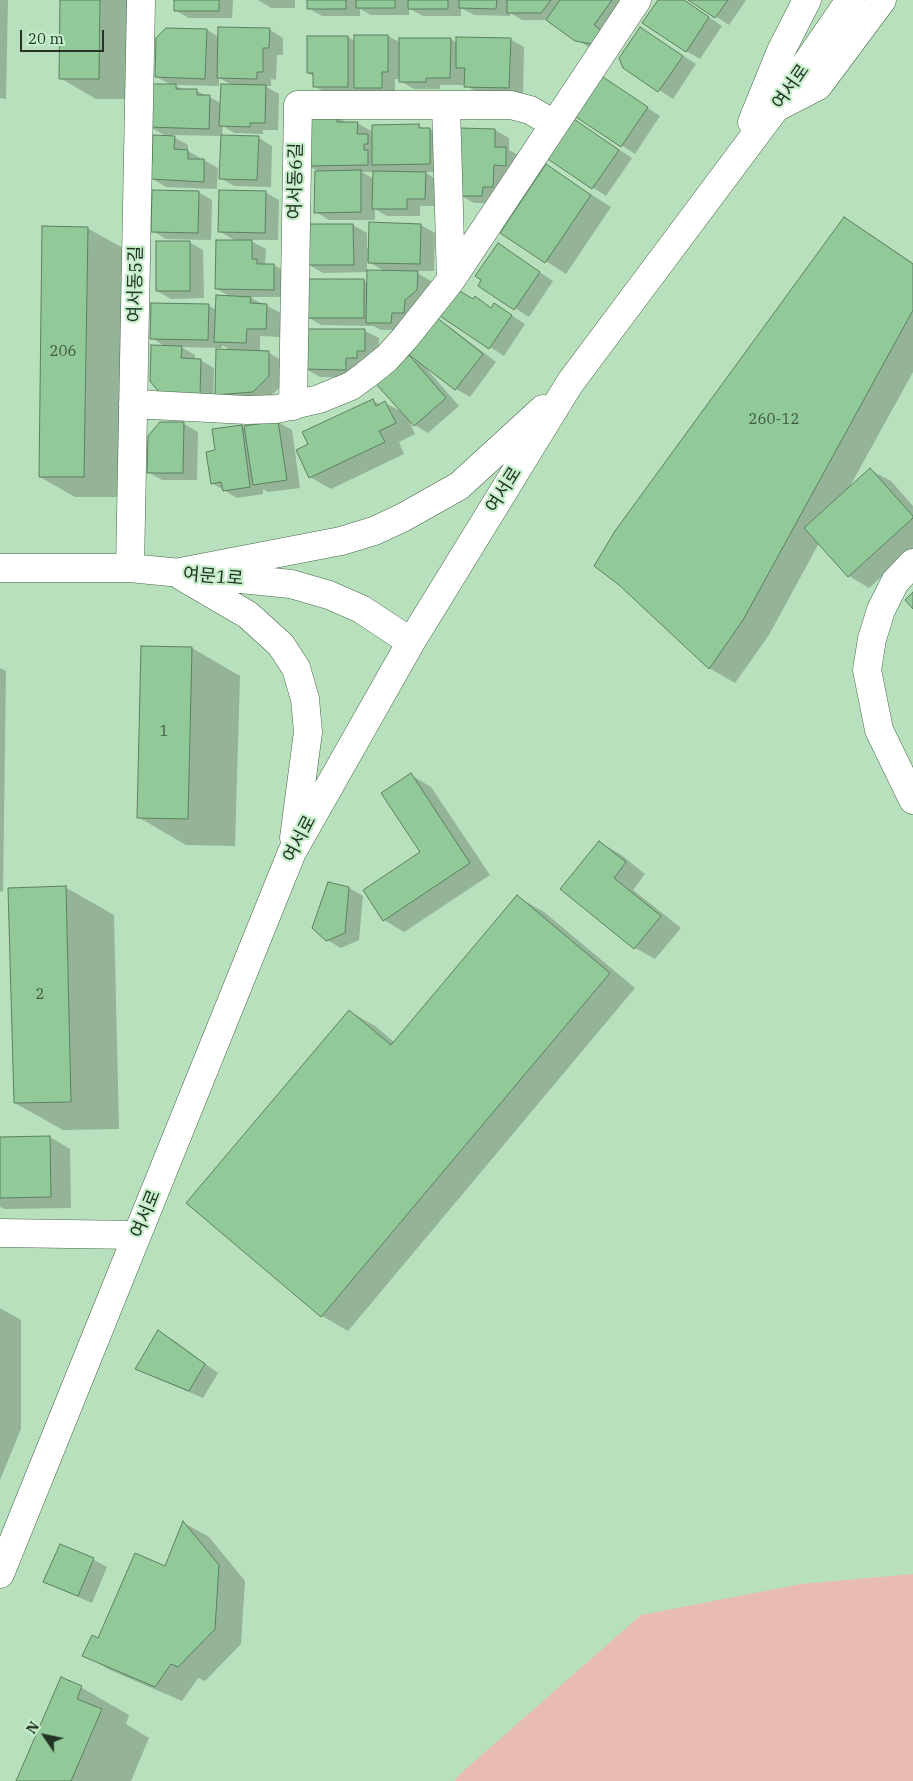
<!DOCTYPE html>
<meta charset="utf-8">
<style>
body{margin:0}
#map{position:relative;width:913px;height:1781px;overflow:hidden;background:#b9e0bd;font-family:"IBM Plex Serif",serif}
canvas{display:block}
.north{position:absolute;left:20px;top:1711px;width:50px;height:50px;-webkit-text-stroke:4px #c6eeca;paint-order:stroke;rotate:304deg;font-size:14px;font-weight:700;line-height:20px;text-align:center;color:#233325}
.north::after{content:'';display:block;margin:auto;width:18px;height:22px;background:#233325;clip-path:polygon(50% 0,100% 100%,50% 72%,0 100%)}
.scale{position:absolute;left:20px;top:30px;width:84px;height:22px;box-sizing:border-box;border:2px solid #233325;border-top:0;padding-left:6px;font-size:15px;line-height:18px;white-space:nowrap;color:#233325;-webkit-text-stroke:4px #c6eeca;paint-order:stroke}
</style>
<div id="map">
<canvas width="913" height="1781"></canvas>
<div class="north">N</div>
<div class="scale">20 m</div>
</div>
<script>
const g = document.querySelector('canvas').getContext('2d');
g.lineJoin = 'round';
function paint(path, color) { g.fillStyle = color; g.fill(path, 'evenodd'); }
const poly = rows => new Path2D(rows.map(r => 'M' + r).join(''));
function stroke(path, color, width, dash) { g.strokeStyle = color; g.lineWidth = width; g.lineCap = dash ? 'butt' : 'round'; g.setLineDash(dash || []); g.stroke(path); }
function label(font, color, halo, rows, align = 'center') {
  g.font = font + ' "IBM Plex Serif","Noto Sans KR",serif'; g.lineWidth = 4.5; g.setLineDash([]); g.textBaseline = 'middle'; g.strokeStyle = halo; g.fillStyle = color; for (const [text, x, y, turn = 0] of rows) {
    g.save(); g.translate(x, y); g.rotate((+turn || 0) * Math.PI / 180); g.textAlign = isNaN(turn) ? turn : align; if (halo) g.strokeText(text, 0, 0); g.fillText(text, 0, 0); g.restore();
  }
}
paint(poly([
 [913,1574,913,1781,455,1781,459,1775,641,1615,801,1584]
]), '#e8bbb4');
paint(poly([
 [0,0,8,0,6,99,0,98],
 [62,0,135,0,134,99,96,99,60,78],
 [175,0,233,0,232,18,189,18,175,10],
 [258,0,295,0,295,8,271,8],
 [308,0,625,0,590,48,547,20,522,20,510,13,510,16,474,15,461,8,461,16,423,16,409,8,409,15,371,15,360,9,360,16,322,16,308,8],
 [659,0,684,0,722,26,700,59,686,51],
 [691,0,746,0,729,25],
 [641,29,696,64,673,99,624,67],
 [207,30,219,37,270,30,283,38,283,55,277,55,276,80,271,79,271,86,265,86,279,94,278,130,263,130,263,134,234,133,223,126,222,136,259,138,272,146,271,187,234,186,220,178,222,136,170,135,188,145,188,151,218,168,217,189,166,187,153,179,168,137,150,127,172,85,156,77],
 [219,78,232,85,221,103,197,91,184,90,175,85,219,86],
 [388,36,401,43,451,39,457,43,510,39,524,47,523,95,479,94,466,85,440,85,440,89,414,89,400,81,400,79,395,79,395,95,369,95,362,91,362,94,328,94,314,86,314,76,308,73,348,37,355,41],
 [614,85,660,116,635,154,575,114],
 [337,117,347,123,357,123,373,132,419,126,425,129,430,129,444,137,444,172,424,172,439,181,439,206,420,206,420,216,387,216,375,209,375,220,329,220,316,212,320,172,307,165],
 [362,172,374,172,374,179],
 [585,127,632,158,606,196,546,157],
 [462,129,495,130,509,138,509,150,520,156,496,203,474,203,460,195],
 [546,166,611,207,566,274,502,233],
 [198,192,212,200,211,240,166,239,153,231],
 [265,192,279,200,278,240,249,240,266,249,265,265,274,265,288,273,287,297,249,297,281,313,280,337,260,336,260,352,269,353,283,361,283,384,267,400,230,402,217,394,232,351,222,345,222,348,181,347,195,355,195,360,200,360,214,368,213,404,177,403,166,347,152,338,209,306,217,310,231,297,217,289,236,241,219,231],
 [844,219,870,234,913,263,913,372,849,488,870,470,891,481,913,506,913,548,869,588,849,576,819,543,769,635,735,683,709,668],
 [370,224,421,225,435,233,434,271,414,271,431,281,431,297,405,330,381,330,373,326,321,325,307,317,364,280,368,283,369,272,323,273,309,265,308,226,353,225,367,233,367,248,369,248],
 [367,261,386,272,367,272],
 [87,228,123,248,119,497,75,497,40,477],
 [189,242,203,250,204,298,171,299,157,291],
 [499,245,553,281,529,317,479,285],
 [475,298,492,308,495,305,525,324,504,356,442,316,474,300],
 [437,319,450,327,496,362,470,397,456,389,425,365,424,366,459,406,428,433,415,425,408,418,415,434,399,442,404,454,331,489,310,477,310,445,372,400,381,405,385,403,404,413,409,357,418,362],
 [365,331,379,338,378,358,360,377,320,377,306,369],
 [278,422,292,430,300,488,268,492,263,489,263,494,237,498,212,483,216,451,241,426,246,429],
 [161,423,184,424,198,432,197,480,162,480,148,472],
 [192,648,240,676,235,846,186,845,138,817],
 [0,668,6,671,3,892,0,891],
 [411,775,431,787,490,875,404,932,384,920,422,852],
 [599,842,620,854,645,874,633,890,681,928,655,959,635,948],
 [329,884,349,888,363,896,359,940,341,948,327,940],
 [65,887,114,915,119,1129,63,1130,15,1103],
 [518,897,544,912,635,988,348,1331,322,1316,349,1011,375,1026,395,1043],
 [50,1137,70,1149,71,1208,5,1209,0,1207,0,1138],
 [0,1308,21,1320,21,1429,0,1480],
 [159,1332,172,1339,218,1373,203,1398,151,1376,137,1368],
 [184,1523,209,1537,245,1581,241,1644,205,1681,198,1678,182,1701,110,1670,84,1655,165,1568],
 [61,1545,94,1560,107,1567,92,1603,59,1589,45,1581],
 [61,1679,82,1688,129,1715,126,1724,149,1738,131,1781,18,1781]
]), '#0003');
const building = poly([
 [60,0,100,0,99,79,59,79,60,0],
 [174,0,219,0,219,11,174,11,174,0],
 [307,0,346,0,346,9,307,9,307,0],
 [356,0,395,0,395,8,356,8,356,0],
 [408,0,448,0,448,9,408,9,408,0],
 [459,0,497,0,496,9,459,8,459,0],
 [507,0,551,0,541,13,507,13,507,0],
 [560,0,612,0,594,25,602,31,592,44,575,41,546,20,560,0],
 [658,0,684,0,709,17,686,52,642,23,658,0],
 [688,0,728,0,715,18,688,0],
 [218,27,270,28,269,48,263,48,263,72,257,72,257,79,217,78,218,27],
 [640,27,683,56,658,92,623,68,619,58,640,27],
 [166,28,207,29,205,79,155,77,156,38,166,28],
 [354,35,388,35,388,72,382,72,382,88,354,88,354,35],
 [307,36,348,36,348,87,313,87,313,73,307,73,307,36],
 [456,37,511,38,509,88,464,87,465,68,456,68,456,37],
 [399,38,451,38,450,78,426,78,426,82,399,82,399,38],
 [600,75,648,107,621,147,573,115,600,75],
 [151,84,176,84,176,89,197,89,197,95,210,95,209,129,149,127,151,84],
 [221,84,266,85,265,123,250,123,250,127,219,126,221,84],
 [314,116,337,116,337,122,358,122,357,134,368,134,368,144,364,144,364,150,368,150,368,165,306,166,306,126,314,116],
 [571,117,619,150,592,189,545,157,571,117],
 [419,124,419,128,430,128,430,164,372,165,372,125,419,124],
 [460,128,495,129,495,147,506,147,506,166,494,165,493,187,483,187,482,196,459,196,460,128],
 [153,135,175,136,174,149,188,150,188,159,204,159,204,182,151,179,153,135],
 [221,135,259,136,257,180,219,179,221,135],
 [546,164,591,195,545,263,500,233,546,164],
 [361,170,361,212,314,213,315,171,361,170],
 [373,171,426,172,425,199,407,199,407,209,372,209,373,171],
 [152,190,199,191,198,233,151,232,152,190],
 [219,190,266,191,265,233,218,232,219,190],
 [844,217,913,264,913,310,743,620,709,669,619,585,594,566,615,531,844,217],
 [369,222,421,224,420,264,368,263,369,222],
 [307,224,353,224,354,265,308,265,307,224],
 [42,226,88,227,84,477,39,477,42,226],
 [216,240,252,240,252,259,257,259,257,264,274,264,274,290,215,289,216,240],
 [156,241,190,241,190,291,156,291,156,241],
 [498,243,540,272,514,310,478,286,481,280,475,276,498,243],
 [367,270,418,271,417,290,405,300,404,313,392,313,391,323,366,323,367,270],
 [306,279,364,279,364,318,306,318,306,279],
 [458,290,473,299,475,296,491,308,494,303,512,315,489,349,440,316,458,290],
 [216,295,251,297,250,303,267,304,266,329,247,329,246,343,214,342,216,295],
 [151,303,209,304,208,340,150,339,151,303],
 [436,317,483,354,455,390,408,354,436,317],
 [306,329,365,329,365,351,357,351,357,358,346,358,346,370,305,369,306,329],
 [151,345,182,346,181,358,201,359,200,396,162,396,150,381,151,345],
 [216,349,269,351,269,376,253,392,215,395,216,349],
 [409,355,446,398,414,426,376,384,409,355],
 [373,399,376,406,385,401,396,423,379,431,385,442,309,478,296,450,308,444,302,432,373,399],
 [278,421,287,480,253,485,244,426,278,421],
 [160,422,184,422,183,473,147,473,148,436,160,422],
 [242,425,250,487,223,491,221,482,211,484,206,452,215,450,212,429,242,425],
 [870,468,913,516,913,518,848,577,804,528,870,468],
 [913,592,913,609,905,600,913,592],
 [141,646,192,647,188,819,137,818,141,646],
 [411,773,470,863,383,921,363,890,420,852,381,793,411,773],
 [599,841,626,862,614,878,661,916,634,949,560,889,599,841],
 [328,882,349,887,345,933,326,941,312,928,328,882],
 [66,886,71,1102,14,1103,8,888,66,886],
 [517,895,610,973,321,1317,186,1203,349,1010,391,1045,517,895],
 [50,1136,51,1197,0,1198,0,1137,50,1136],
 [158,1330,205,1364,189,1391,135,1369,158,1330],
 [183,1521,219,1565,215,1629,178,1667,171,1664,155,1687,82,1656,92,1635,98,1638,135,1553,165,1566,183,1521],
 [60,1544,94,1558,78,1596,43,1582,60,1544],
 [61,1677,82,1686,77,1699,102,1709,71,1781,16,1781,61,1677]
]);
paint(building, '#92c998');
stroke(building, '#5c8060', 1);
const minor = poly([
 [446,105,451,280],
 [781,105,818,86,882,0],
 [752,122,781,51,807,0],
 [133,404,247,410,277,409,319,399,351,386,366,375,387,358,405,338,451,280,637,0],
 [293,406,298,105,511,105,530,110,554,124],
 [913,563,895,582,881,610,872,639,867,670,879,730,913,800],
 [0,568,130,568,291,584,329,595,361,609,411,642],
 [130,568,141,0],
 [175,573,341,541,374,531,402,518,459,486,543,409],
 [183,577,248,615,281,645,296,668,305,699,308,732,294,838],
 [0,1233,137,1235],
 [0,1574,292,852,411,642,570,383,777,106,850,0]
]);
stroke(minor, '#46694a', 29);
stroke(minor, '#fff', 28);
label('15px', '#3f5842', null, [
 ["206",63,352],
 ["260-12",774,420],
 ["1",164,732],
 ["2",40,995]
]);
label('18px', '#233325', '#c6eeca', [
 ["여서로",791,87,-55],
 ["여서동6길",296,181,-89],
 ["여서동5길",136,284,-89],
 ["여서로",504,490,-58],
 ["여문1로",213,577,5],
 ["여서로",300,839,-63],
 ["여서로",146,1214,-68]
]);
</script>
